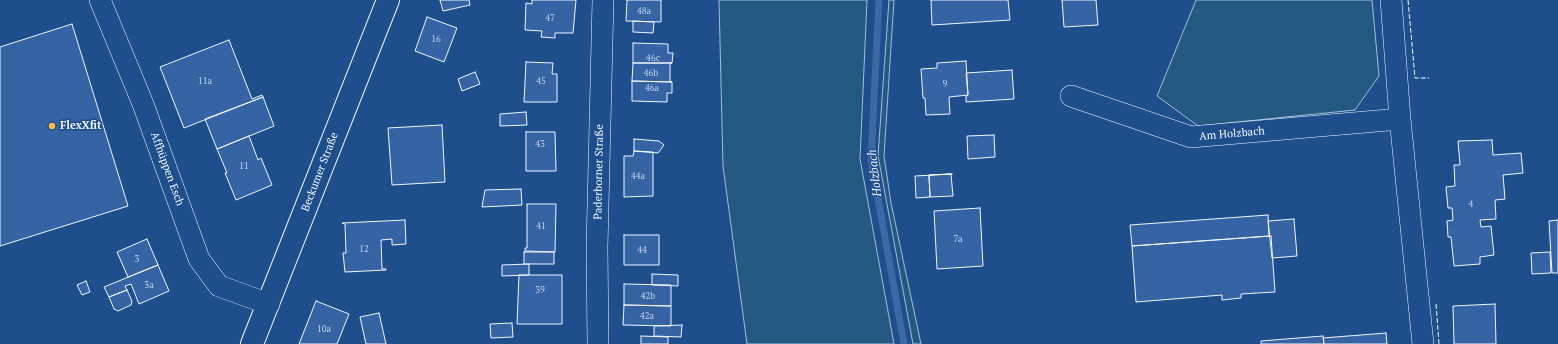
<!DOCTYPE html>
<meta charset="utf-8">
<style>
body{margin:0}
canvas{display:block;background:#1f4e8c}
</style>
<canvas width="1558" height="344"></canvas>
<script>
const g = document.querySelector('canvas').getContext('2d');
g.lineJoin = 'round';
function paint(path, color) { g.fillStyle = color; g.fill(path, 'evenodd'); }
const poly = rows => new Path2D(rows.map(r => 'M' + r).join(''));
function stroke(path, color, width, dash) { g.strokeStyle = color; g.lineWidth = width; g.lineCap = dash ? 'butt' : 'round'; g.setLineDash(dash || []); g.stroke(path); }
function label(font, color, halo, rows, align = 'center') {
  g.font = font + ' "PT Serif",serif'; g.lineWidth = 3; g.setLineDash([]); g.textBaseline = 'middle'; g.strokeStyle = halo; g.fillStyle = color; for (const [text, x, y, turn = 0] of rows) {
    g.save(); g.translate(x, y); g.rotate((+turn || 0) * Math.PI / 180); g.textAlign = isNaN(turn) ? turn : align; if (halo) g.strokeText(text, 0, 0); g.fillText(text, 0, 0); g.restore();
  }
}
const green = poly([
 [719,0,867,0,860,159,894,344,747,344,723,166,719,0],
 [889,0,894,0,884,156,891,203,921,344,913,344,878,156,889,0],
 [1196,0,1372,0,1379,76,1355,110,1198,126,1157,96,1196,0]
]);
paint(green, '#245a82');
stroke(green, '#a8bbd7', 1);
stroke(poly([
 [879,0,871,159,904,344]
]), '#3b69a3', 7);
const building = poly([
 [440,0,469,0,470,5,443,11,440,0],
 [532,0,576,0,573,33,555,33,555,38,541,37,542,31,525,30,526,3,532,4,532,0],
 [627,0,661,0,661,22,626,21,627,0],
 [931,0,1008,0,1010,20,932,25,931,0],
 [1062,0,1096,0,1098,25,1064,27,1062,0],
 [427,17,457,28,444,62,415,51,427,17],
 [633,21,654,22,653,33,633,32,633,21],
 [72,24,128,206,0,246,0,47,72,24],
 [229,40,252,99,262,95,263,97,184,128,160,67,229,40],
 [633,43,668,44,668,53,673,53,672,63,633,63,633,43],
 [966,61,968,95,949,97,950,114,926,115,925,98,923,98,921,69,937,68,937,63,966,61],
 [526,62,553,63,552,74,557,74,557,102,524,102,526,62],
 [633,63,672,63,670,64,670,82,672,82,632,81,633,63],
 [1012,70,1014,99,966,102,966,96,968,95,966,73,1012,70],
 [475,72,480,84,462,91,458,79,475,72],
 [632,81,672,82,672,93,667,93,667,102,632,101,632,81],
 [263,97,274,126,217,149,205,119,263,97],
 [526,112,527,125,500,126,500,114,526,112],
 [442,125,445,182,392,185,388,128,442,125],
 [526,132,555,132,556,171,526,171,526,132],
 [994,135,995,157,968,159,967,136,994,135],
 [249,136,258,160,261,158,272,185,236,200,225,173,227,173,217,149,249,136],
 [634,139,659,141,664,145,658,153,634,151,634,139],
 [1492,140,1493,155,1521,153,1523,173,1503,175,1505,199,1495,200,1496,219,1480,220,1481,227,1491,226,1494,255,1480,257,1480,264,1454,266,1451,237,1448,237,1447,221,1453,220,1452,208,1448,208,1446,187,1455,186,1454,165,1460,165,1458,141,1492,140],
 [634,151,653,152,653,196,624,197,624,156,633,156,634,151],
 [951,174,953,196,930,197,929,175,951,174],
 [952,174,929,175,930,197,916,198,915,176,952,174],
 [521,189,522,205,482,207,485,190,521,189],
 [527,204,556,204,555,252,525,251,525,248,527,248,527,204],
 [980,208,983,266,937,269,934,211,980,208],
 [1268,215,1269,236,1132,246,1130,225,1268,215],
 [1294,219,1297,256,1272,258,1268,221,1294,219],
 [405,220,406,244,392,245,392,239,381,240,382,269,386,269,386,270,345,272,343,253,346,253,345,224,342,223,405,220],
 [1558,220,1558,273,1552,273,1549,221,1558,220],
 [624,235,659,235,659,265,624,265,624,235],
 [1271,236,1275,292,1241,294,1241,298,1222,300,1222,295,1136,302,1132,246,1271,236],
 [147,239,158,265,128,277,117,252,147,239],
 [524,252,554,252,554,264,524,264,524,252],
 [1550,252,1551,273,1532,274,1531,253,1550,252],
 [529,264,529,275,502,276,502,265,529,264],
 [158,265,169,291,139,304,131,284,125,286,127,290,109,297,104,287,158,265],
 [652,274,678,275,678,286,652,285,652,274],
 [519,275,562,275,562,324,517,324,519,275],
 [86,281,90,292,82,295,77,285,86,281],
 [624,284,671,285,671,306,624,305,624,284],
 [127,290,132,301,131,305,118,311,114,309,109,297,127,290],
 [316,301,349,314,337,344,299,344,316,301],
 [1495,304,1496,344,1454,344,1453,306,1495,304],
 [624,305,671,306,671,326,623,325,624,305],
 [379,313,386,344,366,344,360,317,379,313],
 [512,323,513,337,491,338,490,324,512,323],
 [682,325,681,337,654,336,654,326,682,325],
 [1386,333,1387,344,1324,344,1323,338,1386,333],
 [641,336,668,337,668,344,641,344,641,336],
 [1323,336,1324,344,1261,344,1261,341,1323,336]
]);
paint(building, '#3563a3');
stroke(building, '#f2f6ff', 1);
const street = poly([
 [100,0,143,104,199,259,219,286,269,304],
 [1391,0,1400,119,1423,344],
 [1071,96,1191,137,1400,119],
 [598,344,597,247,603,0]
]);
const secondary = poly([
 [252,344,388,0]
]);
stroke(street, '#f2f6ff', 22);
stroke(secondary, '#f2f6ff', 24);
stroke(street, '#1f4e8c', 21);
stroke(secondary, '#1f4e8c', 22);
stroke(poly([
 [1408,0,1415,78,1429,78],
 [1436,304,1439,344]
]), '#f2f6ff', 1, [5, 2]);
for (const [x, y, r, color] of [
 [52,126,4,"#ffb74d"]
]) { const dot = new Path2D(); dot.arc(x, y, r, 0, 2 * Math.PI); g.fillStyle = color; g.fill(dot); stroke(dot, '#1f4e8c', 1.5); }
label('9px', '#c3d1e8', null, [
 ["48a",644,11],
 ["47",550,18],
 ["16",436,39],
 ["46c",653,58],
 ["46b",651,73],
 ["11a",205,81],
 ["45",541,81],
 ["9",945,84],
 ["46a",652,88],
 ["43",540,144],
 ["11",244,166],
 ["44a",638,176],
 ["4",1471,204],
 ["41",541,226],
 ["7a",958,239],
 ["12",364,249],
 ["44",642,250],
 ["3",137,259],
 ["3a",149,285],
 ["39",540,290],
 ["42b",648,296],
 ["42a",647,316],
 ["10a",324,329]
]);
label('bold 11px', '#f2f6ff', '#1f4e8c', [
 ["FlexXfit",60,126]
], 'left');
label('11px', '#f2f6ff', '#1f4e8c', [
 ["Am Holzbach",1232,134,-5],
 ["Affhüppen Esch",167,169,70],
 ["Beckumer Straße",320,172,-69],
 ["Paderborner Straße",599,172,-89]
]);
label('italic 12px', '#f2f6ff', '#1f4e8c', [
 ["Holzbach",875,173,-97]
]);
</script>
